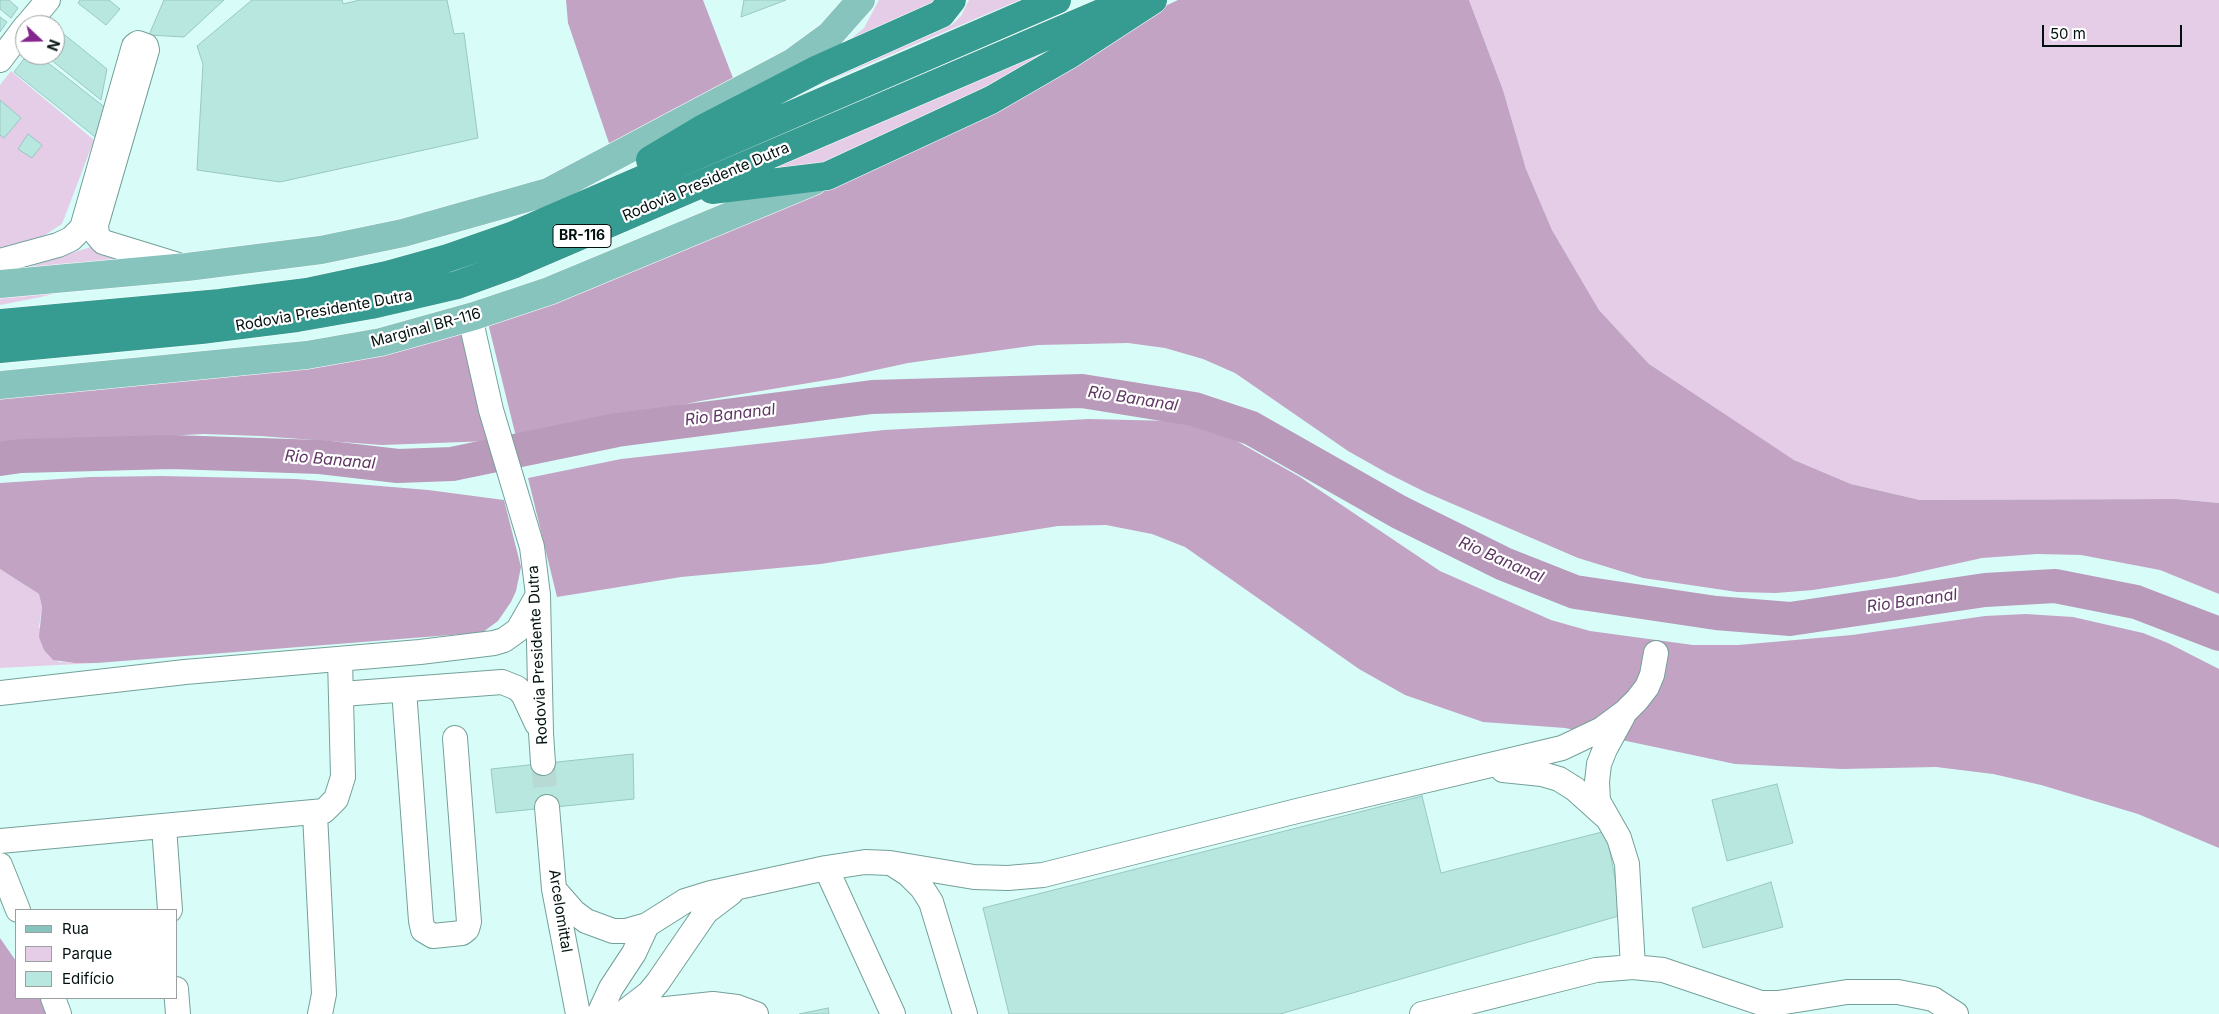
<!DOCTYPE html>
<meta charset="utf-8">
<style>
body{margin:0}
#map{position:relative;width:2219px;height:1014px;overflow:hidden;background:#d8fdf8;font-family:Inter,sans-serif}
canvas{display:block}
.legend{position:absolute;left:15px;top:909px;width:162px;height:90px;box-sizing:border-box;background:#fff;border:1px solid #9aa09f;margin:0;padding:6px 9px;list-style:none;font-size:15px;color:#02110f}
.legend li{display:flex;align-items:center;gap:10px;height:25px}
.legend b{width:25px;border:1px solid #9aa09f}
.north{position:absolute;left:15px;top:15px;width:50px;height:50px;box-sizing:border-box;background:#fff;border:1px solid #9aa09f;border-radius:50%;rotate:111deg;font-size:14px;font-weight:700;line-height:20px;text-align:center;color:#02110f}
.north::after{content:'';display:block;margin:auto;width:18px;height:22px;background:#85248f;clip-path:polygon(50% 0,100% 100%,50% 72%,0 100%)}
.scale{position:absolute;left:2042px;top:25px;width:140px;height:22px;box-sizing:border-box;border:2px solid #02110f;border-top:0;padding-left:6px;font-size:15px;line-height:18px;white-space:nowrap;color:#02110f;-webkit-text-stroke:4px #fff;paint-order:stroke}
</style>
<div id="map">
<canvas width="2219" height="1014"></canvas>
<ul class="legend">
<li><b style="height:6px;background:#86c4bd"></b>Rua</li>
<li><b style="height:14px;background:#e5cde7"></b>Parque</li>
<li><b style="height:14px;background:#b8e7e0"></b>Edifício</li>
</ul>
<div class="north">N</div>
<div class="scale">50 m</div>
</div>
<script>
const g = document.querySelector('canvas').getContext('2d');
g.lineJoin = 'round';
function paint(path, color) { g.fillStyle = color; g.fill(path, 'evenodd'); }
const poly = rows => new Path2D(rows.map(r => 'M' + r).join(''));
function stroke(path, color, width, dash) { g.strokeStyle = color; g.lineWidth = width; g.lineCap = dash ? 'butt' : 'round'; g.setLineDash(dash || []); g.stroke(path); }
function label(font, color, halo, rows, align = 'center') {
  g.font = font + ' Inter,sans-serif'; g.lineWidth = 4.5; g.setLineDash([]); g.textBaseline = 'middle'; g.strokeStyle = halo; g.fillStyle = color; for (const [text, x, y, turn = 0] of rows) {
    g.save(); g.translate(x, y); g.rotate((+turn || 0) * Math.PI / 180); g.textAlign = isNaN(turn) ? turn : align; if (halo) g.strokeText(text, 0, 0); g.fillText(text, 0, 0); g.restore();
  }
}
paint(poly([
 [879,0,943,0,837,50,864,28],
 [969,0,1020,0,807,90,953,24,961,16],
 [1469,0,2219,0,2219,503,2176,499,1920,500,1851,484,1794,460,1718,412,1649,364,1599,310,1552,230,1526,169,1503,90],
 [1126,10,1043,64,829,162,746,178],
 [11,71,94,140,62,224,42,237,0,251,0,85],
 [91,247,144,259,23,269,81,250],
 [60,292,41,297,0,305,0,296],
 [0,569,39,594,42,607,39,627,58,662,97,663,0,668]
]), '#e5cde7');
paint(poly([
 [566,0,703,0,733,78,611,149,568,23],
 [1178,0,1469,0,1503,90,1526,169,1552,230,1599,310,1649,364,1794,460,1851,484,1920,500,2176,499,2219,503,2219,594,2160,570,2081,555,2037,554,1982,558,1896,577,1813,590,1776,593,1737,592,1643,578,1578,558,1425,492,1387,473,1348,451,1235,373,1203,359,1165,348,1128,343,1038,345,908,363,839,378,700,401,517,441,488,323],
 [465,332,491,441,382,445,260,436,204,434,0,444,0,390],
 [1089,419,1173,421,1207,429,1233,439,1300,477,1440,571,1551,620,1590,631,1693,645,1738,645,1852,635,1985,616,2026,614,2073,617,2143,633,2168,643,2219,669,2219,848,2138,814,2041,785,1993,774,1936,767,1842,769,1735,764,1565,728,1483,722,1405,695,1359,669,1185,547,1152,534,1106,525,1058,526,821,564,681,577,557,597,528,478,621,459,884,430],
 [162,476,296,479,428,490,504,500,521,567,516,591,511,602,498,621,483,632,476,633,97,663,75,663,53,660,44,650,39,637,42,607,39,594,0,569,0,483,90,477],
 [0,938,16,961,16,998,40,998,50,1014,0,1014]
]), '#c2a3c4');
stroke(poly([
 [0,459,21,456,172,452,320,457,398,466,452,464,617,430,872,397,1082,391,1194,409,1251,428,1399,512,1504,564,1575,592,1716,613,1790,619,1985,590,2055,586,2136,602,2219,634]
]), '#b99abb', 34);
const building = poly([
 [0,0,9,0,18,8,11,18,0,9,0,0],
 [80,0,109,0,120,9,106,25,78,3,80,0],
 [164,0,224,0,184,37,149,35,164,0],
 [252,0,342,0,343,4,360,0,447,0,454,34,464,33,478,138,280,182,197,170,203,64,197,46,252,0],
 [744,0,786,0,741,17,744,0],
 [0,17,7,22,0,32,0,17],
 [55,27,107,69,101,100,45,55,55,55,55,27],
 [27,55,38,55,107,109,99,140,14,72,27,55],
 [0,100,21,118,4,138,0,135,0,100],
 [28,134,42,145,32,158,18,149,28,134],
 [633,754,634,799,496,813,491,769,633,754],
 [1777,784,1793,843,1727,861,1712,800,1777,784],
 [1422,796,1441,873,1606,831,1622,915,1280,1014,1009,1014,983,908,1422,796],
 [1771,882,1783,927,1703,948,1692,908,1771,882],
 [828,1008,829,1014,799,1014,828,1008]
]);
paint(building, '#b8e7e0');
stroke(building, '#99c7c1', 1);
stroke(poly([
 [543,763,547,807]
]), '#b8dad5', 24, [24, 12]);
const minor = poly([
 [27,25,48,0],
 [0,60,25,27],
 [0,261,58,245,71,239,82,228,134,46,138,43,146,46,147,50,96,225,97,235,103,242,178,265],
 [470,317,491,410,532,547,538,595,541,733,543,763],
 [404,690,421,921,423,930,433,936,462,933,467,929,469,922,455,738],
 [0,693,185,672,420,652,494,643,504,640,518,630,538,595],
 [342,694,502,682,517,688,523,694,537,724],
 [1623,716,1605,749,1599,764,1597,782,1598,801,1619,838,1627,864,1633,967],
 [1503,770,1542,774,1559,779,1575,789,1605,816],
 [547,807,554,889,578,1014],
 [315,814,324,994,320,1014],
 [164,827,170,910],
 [0,841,324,811,336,799,343,777,340,659],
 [0,865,18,910],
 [894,865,908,874,922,888,931,902,965,1014],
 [826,868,893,1014],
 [554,889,574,912,586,921,613,931,626,931,647,925,685,901,711,893,826,868,865,862,890,863,974,877,1008,878,1043,875,1297,811,1562,748,1602,729,1625,712,1637,700,1647,687,1652,675,1656,653],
 [176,989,178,1014],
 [53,998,59,1014],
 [623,1013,649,993,658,982,706,912,731,893],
 [599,1014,611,988,634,953,647,925],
 [619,1014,713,1004,737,1007,756,1014],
 [1422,1014,1596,970,1633,967,1663,970,1761,1003,1778,1003,1847,992,1898,992,1933,999,1956,1014]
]);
const major = poly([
 [0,284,187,267,321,250,403,233,548,192,793,62,830,35,861,0],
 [0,385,307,355,381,342,474,316,549,291,814,181]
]);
const highway = poly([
 [650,160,702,129,818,69,941,14,952,0],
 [712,190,827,176,991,100,1067,56,1153,0],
 [0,323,220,303,307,292,387,275,448,258,511,236,1057,0],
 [0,349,201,330,297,318,371,305,457,285,515,264,1131,0]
]);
stroke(minor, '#73a099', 26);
stroke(major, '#fff', 29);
stroke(highway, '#fff', 29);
stroke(minor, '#fff', 24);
stroke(major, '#86c4bd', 28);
stroke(highway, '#369c91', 28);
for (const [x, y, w] of [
 [582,236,58]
]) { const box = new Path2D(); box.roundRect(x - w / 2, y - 11.5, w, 23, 4); g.fillStyle = '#fff'; g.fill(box); stroke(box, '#02110f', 1); }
label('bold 14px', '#02110f', null, [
 ["BR-116",582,236]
]);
label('15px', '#02110f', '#fff', [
 ["Rodovia Presidente Dutra",706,182,-23],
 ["Rodovia Presidente Dutra",324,311,-10],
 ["Marginal BR-116",426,328,-15],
 ["Rodovia Presidente Dutra",538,655,-93],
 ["Arcelomittal",560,911,81]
]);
label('italic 16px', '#5f3663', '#fff', [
 ["Rio Bananal",1133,399,9],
 ["Rio Bananal",730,415,-7],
 ["Rio Bananal",330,460,5],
 ["Rio Bananal",1501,560,24],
 ["Rio Bananal",1912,601,-8]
]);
</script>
